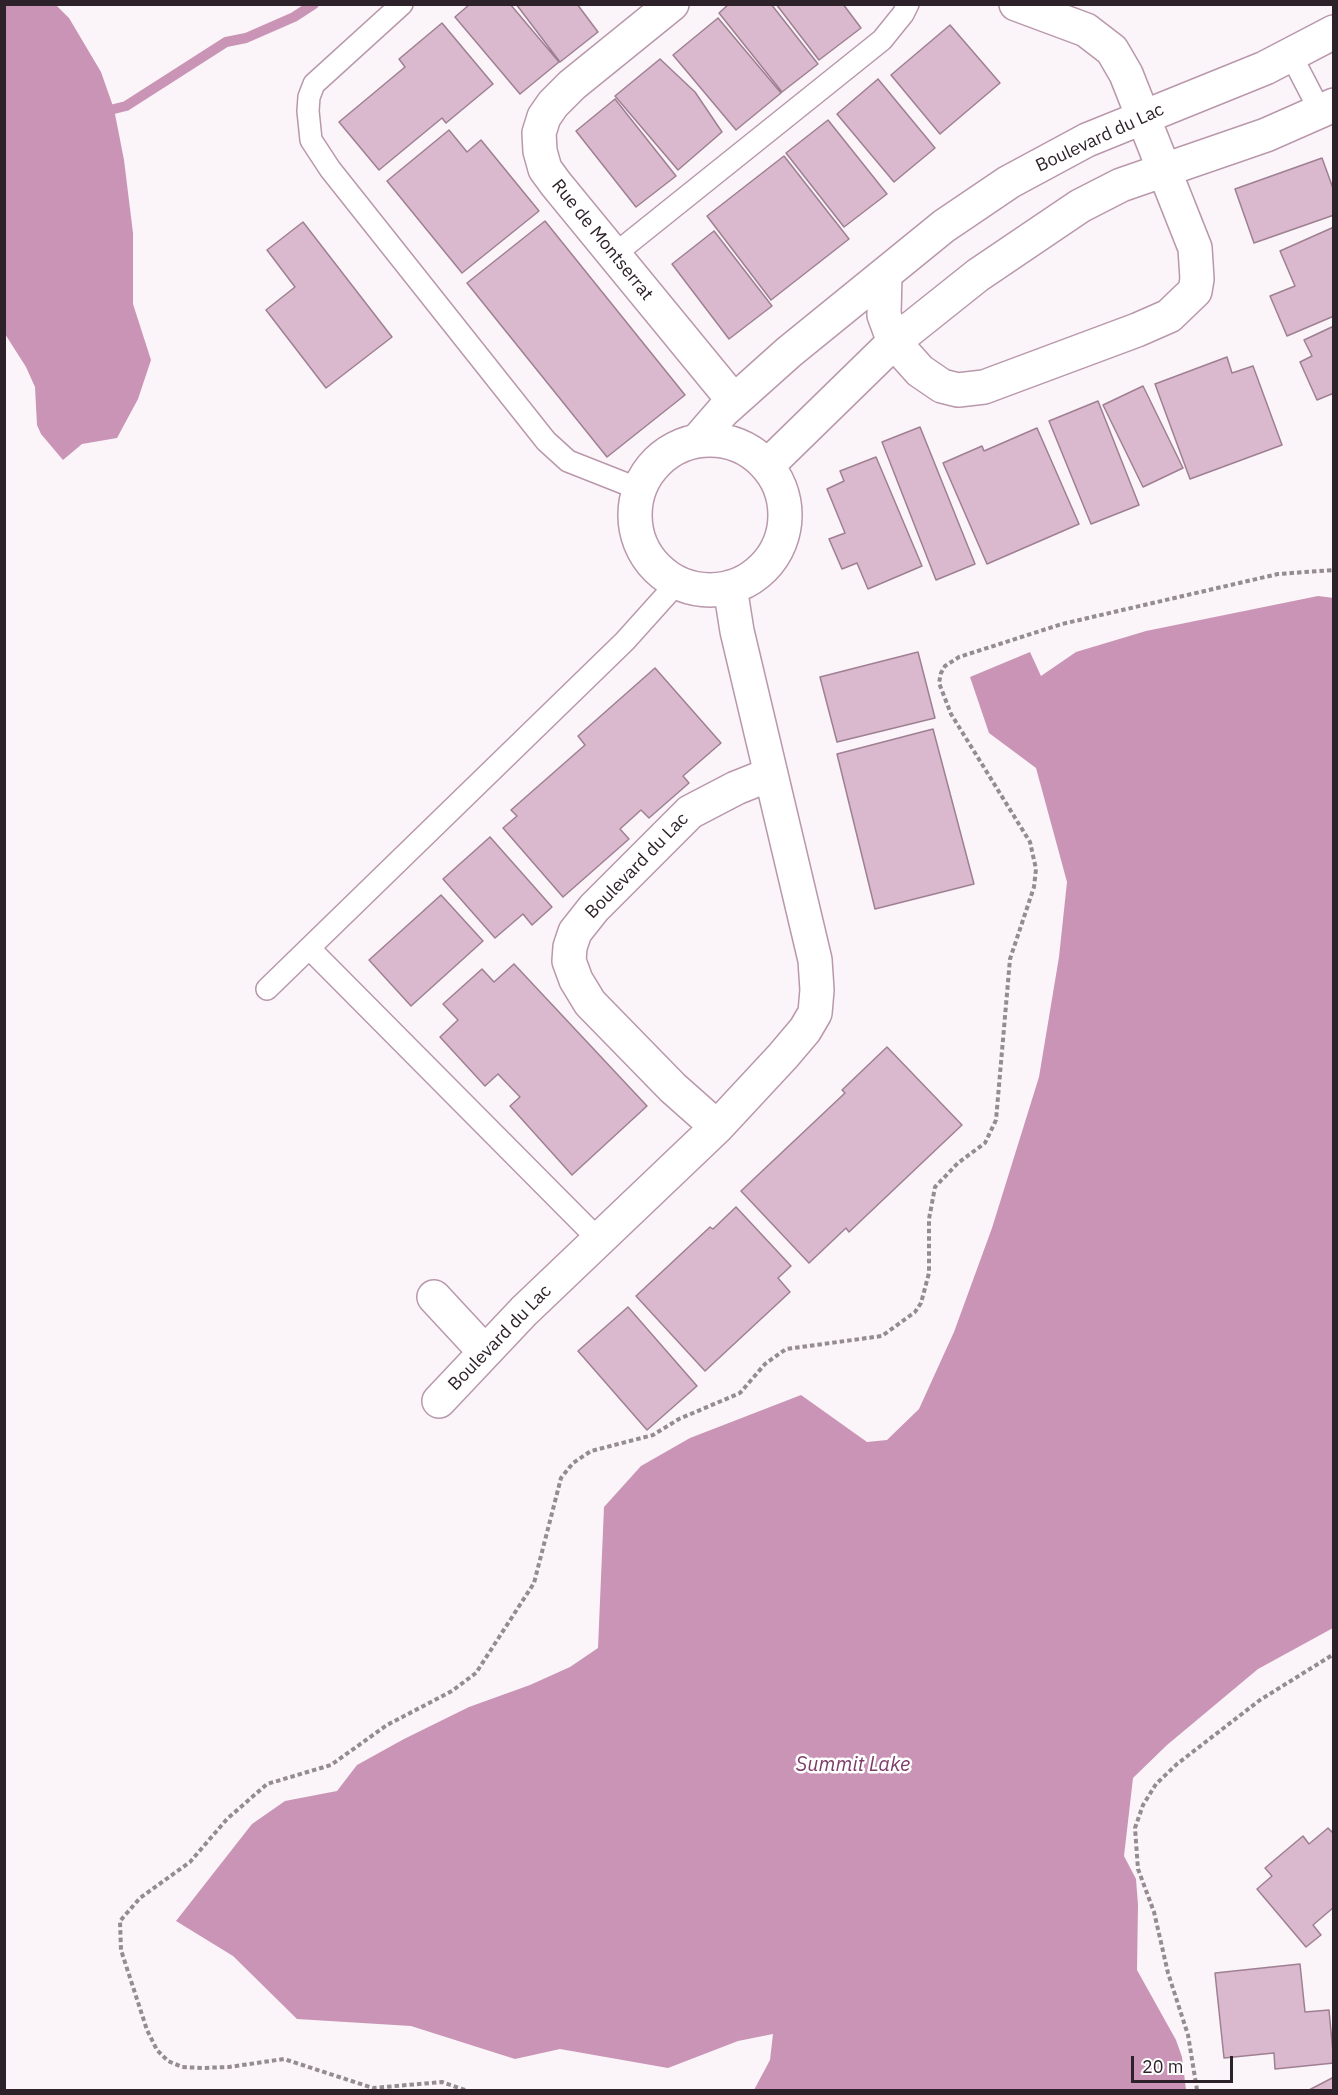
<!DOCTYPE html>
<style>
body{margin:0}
#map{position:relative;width:1338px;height:2095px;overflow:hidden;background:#fbf4f8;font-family:"IBM Plex Sans",sans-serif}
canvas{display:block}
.frame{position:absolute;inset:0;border:6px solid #2e222a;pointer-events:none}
.scale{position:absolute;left:1131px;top:2056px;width:102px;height:27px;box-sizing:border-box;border:3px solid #2e222a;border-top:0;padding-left:8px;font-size:18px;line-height:21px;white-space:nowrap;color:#2e222a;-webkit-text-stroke:4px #fff;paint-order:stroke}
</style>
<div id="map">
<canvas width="1338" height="2095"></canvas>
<div class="frame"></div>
<div class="scale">20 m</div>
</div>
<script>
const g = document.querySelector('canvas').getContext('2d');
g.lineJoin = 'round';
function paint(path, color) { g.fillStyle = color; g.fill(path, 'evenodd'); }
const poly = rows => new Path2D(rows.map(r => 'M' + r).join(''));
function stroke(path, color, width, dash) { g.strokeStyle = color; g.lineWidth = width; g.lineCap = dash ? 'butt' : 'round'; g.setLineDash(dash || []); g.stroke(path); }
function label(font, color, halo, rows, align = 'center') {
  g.font = font + ' "IBM Plex Sans",sans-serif'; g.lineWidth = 5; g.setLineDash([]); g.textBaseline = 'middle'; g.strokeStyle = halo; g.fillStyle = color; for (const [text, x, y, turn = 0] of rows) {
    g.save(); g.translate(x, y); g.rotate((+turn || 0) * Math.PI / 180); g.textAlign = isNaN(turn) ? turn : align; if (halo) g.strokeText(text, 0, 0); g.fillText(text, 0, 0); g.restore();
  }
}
paint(poly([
 [4,5,56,5,69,18,101,72,114,109,124,160,133,233,133,304,151,360,138,399,117,438,82,444,63,460,41,434,37,425,35,387,26,367,5,334],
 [1318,596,1334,598,1333,1628,1258,1669,1167,1745,1133,1778,1124,1856,1136,1879,1138,1905,1137,1970,1176,2040,1182,2057,1186,2090,754,2090,770,2060,773,2034,738,2041,668,2068,560,2049,515,2059,411,2026,297,2019,233,1956,176,1921,252,1824,285,1801,337,1791,357,1765,404,1739,469,1707,530,1685,570,1667,598,1648,604,1507,641,1466,690,1438,801,1395,867,1442,887,1440,919,1409,954,1332,992,1228,1039,1077,1059,957,1067,882,1036,768,989,733,970,677,1030,652,1041,676,1076,652,1146,631]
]), '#c994b5');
stroke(poly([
 [102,112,126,106,226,42,246,38,294,17,314,4]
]), '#c994b5', 10);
const building = poly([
 [470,4,510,4,559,62,520,94,455,17,470,4],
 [516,4,577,4,598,32,560,62,516,4],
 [729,4,771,4,818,64,782,92,719,13,729,4],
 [776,4,843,4,861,28,819,60,776,4],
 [718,18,781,93,736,130,673,55,718,18],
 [442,23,493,84,446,123,442,118,379,170,339,122,405,67,399,59,442,23],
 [950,25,1000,83,940,134,891,75,950,25],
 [660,59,695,92,722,132,678,170,615,96,660,59],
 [878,79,935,148,894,182,837,114,878,79],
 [615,99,676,176,636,207,576,131,615,99],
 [828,120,887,194,844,227,786,153,828,120],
 [449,130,467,152,481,140,539,211,462,273,387,181,449,130],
 [784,156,849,239,771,300,707,216,784,156],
 [1322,158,1334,191,1334,215,1254,243,1235,189,1322,158],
 [545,221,685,395,607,457,467,283,545,221],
 [303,222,392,337,326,388,266,310,295,287,267,250,303,222],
 [1334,227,1334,316,1287,336,1270,296,1295,286,1280,251,1334,227],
 [714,231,772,306,729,339,672,264,714,231],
 [1334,326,1334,393,1317,400,1300,362,1312,356,1304,340,1334,326],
 [1227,357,1232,373,1253,366,1282,445,1190,479,1155,384,1227,357],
 [1143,386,1183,468,1143,487,1103,405,1143,386],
 [1098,401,1139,505,1091,524,1049,421,1098,401],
 [920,427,975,564,936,580,882,442,920,427],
 [1037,428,1079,524,987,564,943,463,982,446,984,451,1037,428],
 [876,457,922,566,868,589,857,563,842,569,829,539,845,533,827,489,844,481,840,471,876,457],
 [918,652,935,718,837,742,820,677,918,652],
 [655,668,721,743,683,776,689,783,649,818,641,810,620,829,629,839,563,897,503,828,517,816,511,810,585,745,578,736,655,668],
 [933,729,974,884,875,909,837,754,933,729],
 [490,837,552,907,532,925,523,914,495,938,443,879,490,837],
 [441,895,483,941,411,1006,369,960,441,895],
 [514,964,647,1106,572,1175,510,1106,520,1097,498,1074,485,1086,440,1037,458,1020,443,1004,482,969,494,982,514,964],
 [887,1047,962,1125,849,1232,846,1228,809,1263,741,1191,845,1093,842,1090,887,1047],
 [736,1207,791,1266,778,1278,790,1292,705,1371,636,1296,710,1227,713,1229,736,1207],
 [628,1307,697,1386,647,1430,578,1351,628,1307],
 [1328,1828,1334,1834,1334,1907,1313,1925,1321,1935,1306,1947,1257,1889,1272,1876,1265,1868,1303,1836,1309,1844,1328,1828],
 [1300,1964,1305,2012,1329,2010,1334,2063,1275,2069,1274,2053,1224,2058,1215,1973,1300,1964],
 [1334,2077,1334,2090,1309,2090,1334,2077]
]);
paint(building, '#dab8cd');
stroke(building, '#9f8093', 1.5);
const service = poly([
 [402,4,314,84,309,97,308,111,311,140,330,169,546,441,568,461,639,489],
 [1291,55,1320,111],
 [615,254,882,40,903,14,908,4],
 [310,949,599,1240],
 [267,989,625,641,678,582]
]);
const minor = poly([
 [672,4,572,85,553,104,544,117,539,133,540,151,545,169,556,184,734,401],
 [885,274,884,315,894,342,920,371,942,386,958,390,984,387,1137,330,1169,316,1195,291,1197,279,1195,248,1126,74,1112,50,1086,30,1016,4],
 '635 515a75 75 0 1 1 150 0a75 75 0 1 1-150 0Z',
 [697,441,723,411,789,352,944,226,1009,182,1087,140,1265,68,1334,32],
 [767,466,894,342,978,275,1080,206,1121,185,1266,135,1334,105],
 [717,1127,673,1088,590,1003,576,980,569,961,570,947,575,932,594,908,690,812,736,788,771,774],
 [434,1297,485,1352],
 [439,1401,524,1311,717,1127,783,1056,805,1030,815,1013,817,990,815,960,737,631,730,587]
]);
stroke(service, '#b998ac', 24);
stroke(minor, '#b998ac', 36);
stroke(poly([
 [465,2090,442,2082,373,2088,284,2059,229,2067,202,2068,182,2067,168,2061,157,2050,147,2030,121,1950,120,1921,140,1898,190,1862,227,1819,267,1784,331,1765,387,1725,452,1691,476,1673,534,1583,561,1478,573,1463,591,1451,653,1435,679,1419,740,1393,765,1364,786,1349,882,1336,915,1312,921,1303,929,1273,929,1219,935,1187,958,1163,985,1143,996,1120,1010,959,1034,887,1036,869,1030,842,951,714,939,683,941,673,945,666,959,657,1062,624,1278,574,1334,570],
 [1197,2090,1188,2035,1168,1973,1154,1912,1138,1869,1135,1828,1143,1805,1156,1784,1177,1764,1260,1700,1334,1654]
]), '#958c92', 4, [4.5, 3]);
stroke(service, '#fff', 21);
stroke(minor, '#fff', 33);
label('18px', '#2e222a', '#fff', [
 ["Boulevard du Lac",1100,138,-25],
 ["Rue de Montserrat",602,240,51],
 ["Boulevard du Lac",637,866,-46],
 ["Boulevard du Lac",500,1338,-46]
]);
label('italic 20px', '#7c3b67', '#fff', [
 ["Summit Lake",853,1765]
]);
</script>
